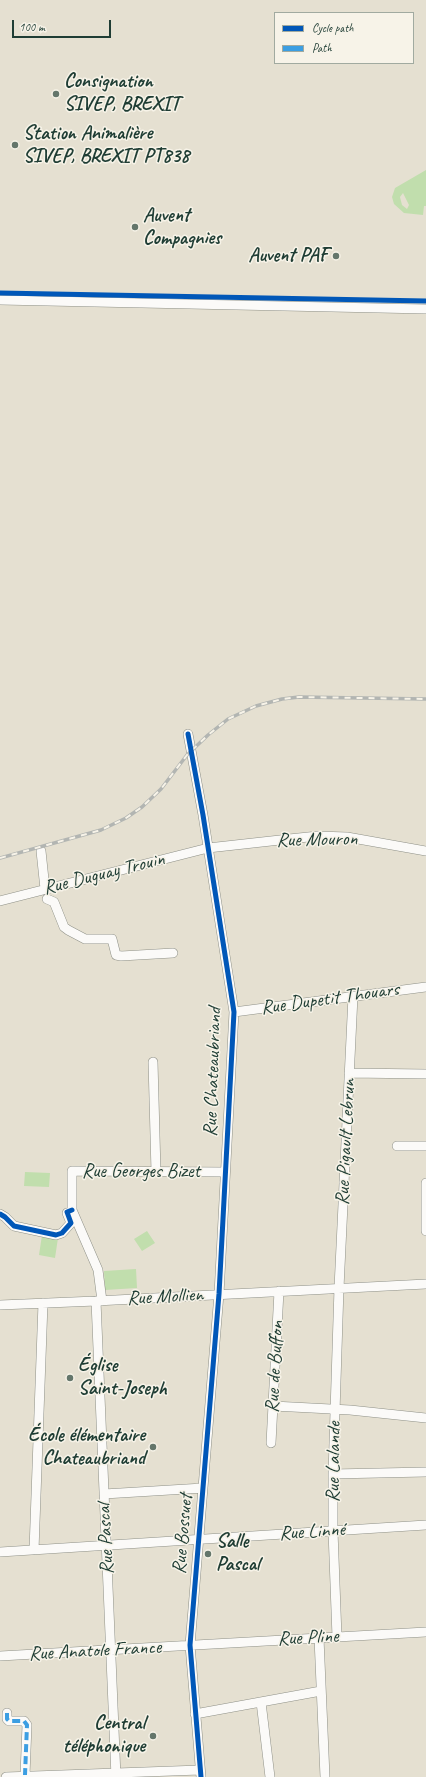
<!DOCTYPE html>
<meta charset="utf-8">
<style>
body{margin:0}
#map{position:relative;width:426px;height:1777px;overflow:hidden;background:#e5e0d1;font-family:Caveat,sans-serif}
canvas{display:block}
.legend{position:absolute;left:274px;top:12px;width:140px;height:52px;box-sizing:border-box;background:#f7f3e8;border:1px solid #a1aaa0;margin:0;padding:5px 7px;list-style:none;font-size:12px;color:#1f3d34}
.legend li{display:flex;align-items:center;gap:8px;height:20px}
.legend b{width:20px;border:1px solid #a1aaa0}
.scale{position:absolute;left:12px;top:20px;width:99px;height:18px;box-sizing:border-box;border:2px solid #1f3d34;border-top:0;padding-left:5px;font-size:12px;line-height:14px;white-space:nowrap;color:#1f3d34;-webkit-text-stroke:3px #f7f3e8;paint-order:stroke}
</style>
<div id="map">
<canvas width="426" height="1777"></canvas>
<ul class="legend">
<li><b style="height:5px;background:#0057b8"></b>Cycle path</li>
<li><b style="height:5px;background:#3c9ee2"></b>Path</li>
</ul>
<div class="scale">100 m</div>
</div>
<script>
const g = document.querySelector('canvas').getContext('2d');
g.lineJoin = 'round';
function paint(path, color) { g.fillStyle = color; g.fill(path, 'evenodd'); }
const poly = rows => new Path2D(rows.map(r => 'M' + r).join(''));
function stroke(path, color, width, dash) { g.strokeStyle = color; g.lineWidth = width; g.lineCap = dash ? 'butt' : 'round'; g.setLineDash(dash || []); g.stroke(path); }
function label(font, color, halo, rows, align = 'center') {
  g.font = font + ' Caveat,sans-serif'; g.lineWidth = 3; g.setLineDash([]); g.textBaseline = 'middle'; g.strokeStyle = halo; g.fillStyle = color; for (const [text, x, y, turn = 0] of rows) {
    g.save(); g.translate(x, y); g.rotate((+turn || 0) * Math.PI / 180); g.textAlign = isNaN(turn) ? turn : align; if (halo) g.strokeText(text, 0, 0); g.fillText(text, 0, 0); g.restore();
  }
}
paint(poly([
 [426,170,426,206,424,206,423,215,404,213,394,204,392,197,395,188],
 [403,193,409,205,407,209,402,205,400,197],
 [25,1172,50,1173,49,1187,24,1186],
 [147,1231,155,1243,142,1251,134,1239],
 [42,1235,58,1238,55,1258,39,1255],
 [136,1269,137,1288,105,1290,104,1271]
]), '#c1dead');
const minor = poly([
 [0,300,426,309],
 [188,734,203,815,234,1012,219,1294,190,1645,201,1777],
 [41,851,45,889],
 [47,899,54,902,64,927,68,930,85,939,112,939,116,955,121,956,173,953],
 [0,901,208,848,289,839,318,836,347,837,426,851],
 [234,1012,426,987],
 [153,1062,156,1172],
 [349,1073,426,1074],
 [397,1146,426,1146],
 [426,1183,426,1231],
 [0,1214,5,1217,14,1226,56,1235,62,1233,71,1223,67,1213],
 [96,1301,116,1777],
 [102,1301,98,1270,72,1210,72,1171,225,1172],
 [0,1305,96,1301,426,1284],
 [273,1406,350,1410,426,1418],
 [271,1443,279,1291],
 [333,1474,426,1472],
 [104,1494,203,1488],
 [34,1550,43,1303],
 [0,1552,426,1525],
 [337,1637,333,1531,333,1474,339,1288,353,996],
 [319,1638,325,1777],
 [0,1656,426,1632],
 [261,1702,270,1777],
 [7,1713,7,1719,9,1721,24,1721,27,1725,25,1775],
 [195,1714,321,1691],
 [6,1777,200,1770]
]);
stroke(minor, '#8e9087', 10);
stroke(minor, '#fbfaf8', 9);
const rail = poly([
 [0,858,101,830,126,818,142,807,161,789,187,755,208,735,228,719,256,706,282,699,299,697,426,699]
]);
stroke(rail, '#b2b5b2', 3.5);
stroke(rail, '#f7f3e8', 2, [6]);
stroke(poly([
 [7,1713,7,1719,9,1721,24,1721,27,1725,25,1775]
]), '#3c9ee2', 4, [8, 4]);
stroke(poly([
 [0,293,426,301],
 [188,734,203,815,234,1012,219,1294,190,1645,201,1777],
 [0,1214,5,1217,14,1226,56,1235,62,1233,71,1223,67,1212,72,1210]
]), '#0057b8', 5);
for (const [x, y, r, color] of [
 [56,94,4,"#64766b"],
 [15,145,4,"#64766b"],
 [135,227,4,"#64766b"],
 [336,256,4,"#64766b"],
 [70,1378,4,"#64766b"],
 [153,1447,4,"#64766b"],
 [208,1554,4,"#64766b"],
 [153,1736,4,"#64766b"]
]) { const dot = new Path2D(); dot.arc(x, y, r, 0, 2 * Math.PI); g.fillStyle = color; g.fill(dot); stroke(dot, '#f7f3e8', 1.5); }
label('bold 20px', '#1f3d34', '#f7f3e8', [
 ["Consignation",64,82],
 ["SIVEP, BREXIT",64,105],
 ["Station Animalière",23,134],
 ["SIVEP, BREXIT PT838",23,157],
 ["Auvent",143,216],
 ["Compagnies",143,239],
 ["Auvent PAF",328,256,"right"],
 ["Église",78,1366],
 ["Saint-Joseph",78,1389],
 ["École élémentaire",145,1436,"right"],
 ["Chateaubriand",145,1459,"right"],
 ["Salle",216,1542],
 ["Pascal",216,1565],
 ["Central",145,1724,"right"],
 ["téléphonique",145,1747,"right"]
], 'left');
label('20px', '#1f3d34', '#f7f3e8', [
 ["Rue Mouron",317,840,-1],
 ["Rue Duguay Trouin",104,874,-14],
 ["Rue Dupetit Thouars",330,999,-8],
 ["Rue Chateaubriand",213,1072,-88],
 ["Rue Pigault Lebrun",346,1142,-87],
 ["Rue Georges Bizet",141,1172],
 ["Rue Mollien",165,1297,-3],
 ["Rue de Buffon",275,1367,-87],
 ["Rue Lalande",334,1462,-89],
 ["Rue Linné",312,1532,-4],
 ["Rue Bossuet",183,1534,-85],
 ["Rue Pascal",106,1539,-93],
 ["Rue Pline",308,1638,-3],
 ["Rue Anatole France",95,1651,-3]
]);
</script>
